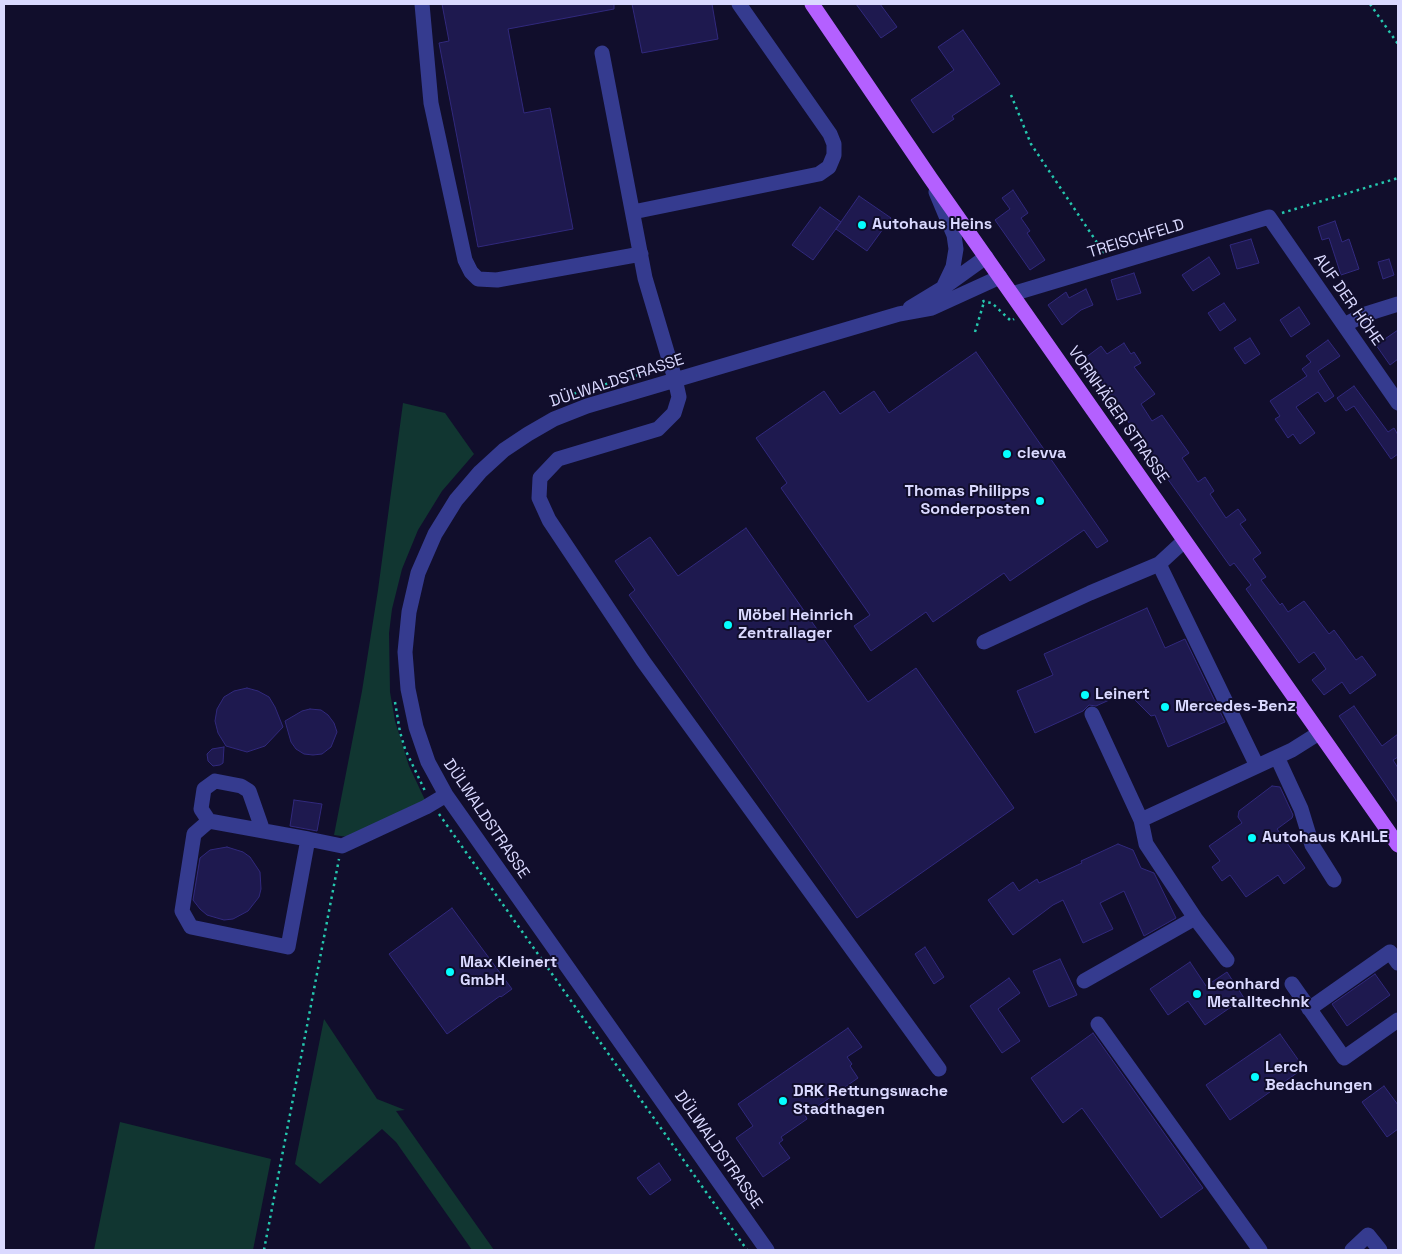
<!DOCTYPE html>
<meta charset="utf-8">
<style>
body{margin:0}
#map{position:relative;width:1402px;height:1254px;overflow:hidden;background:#110e2c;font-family:"Space Grotesk",sans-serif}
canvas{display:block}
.frame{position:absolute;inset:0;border:5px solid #dad9ff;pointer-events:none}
</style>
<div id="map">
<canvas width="1402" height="1254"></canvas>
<div class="frame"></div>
</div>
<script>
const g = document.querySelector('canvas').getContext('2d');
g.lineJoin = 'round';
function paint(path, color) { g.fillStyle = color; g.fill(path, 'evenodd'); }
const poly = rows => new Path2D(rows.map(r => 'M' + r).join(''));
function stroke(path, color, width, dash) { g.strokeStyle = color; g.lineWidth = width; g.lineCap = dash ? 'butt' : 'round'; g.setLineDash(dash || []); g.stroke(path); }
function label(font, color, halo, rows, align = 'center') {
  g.font = font + ' "Space Grotesk",sans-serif'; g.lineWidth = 4; g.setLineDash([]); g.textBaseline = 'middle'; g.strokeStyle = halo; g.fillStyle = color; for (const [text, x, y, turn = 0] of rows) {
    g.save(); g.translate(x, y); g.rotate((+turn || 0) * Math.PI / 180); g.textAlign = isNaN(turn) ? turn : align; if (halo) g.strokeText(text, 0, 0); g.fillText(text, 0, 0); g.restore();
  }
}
paint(poly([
 [403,403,445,413,474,454,442,491,418,530,402,569,392,609,389,633,390,692,395,721,409,766,425,800,348,837,334,835,362,691,378,590],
 [324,1019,377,1099,405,1110,396,1111,494,1250,472,1250,396,1142,382,1129,320,1184,295,1164],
 [120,1122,271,1159,253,1250,94,1250]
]), '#113631');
const building = poly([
 [442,4,614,4,614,9,508,29,524,113,550,108,573,229,478,247,439,43,449,41,442,4],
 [632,4,712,4,718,39,642,53,632,4],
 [856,4,880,4,897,27,881,38,856,4],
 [963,30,1000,84,952,116,954,119,933,133,911,100,954,70,938,47,963,30],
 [1013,190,1028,213,1021,218,1030,231,1027,233,1045,260,1030,270,995,220,1010,209,1002,198,1013,190],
 [859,196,891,218,867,251,836,229,859,196],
 [820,207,841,222,813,260,792,245,820,207],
 [1335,221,1342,242,1349,239,1359,269,1341,275,1329,238,1322,240,1318,227,1335,221],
 [1251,239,1259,263,1237,269,1230,245,1251,239],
 [1209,257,1220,274,1193,291,1182,275,1209,257],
 [1389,259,1394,275,1383,279,1378,262,1389,259],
 [1134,273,1141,293,1117,300,1111,280,1134,273],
 [1086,289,1093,305,1081,310,1062,325,1048,305,1066,292,1069,298,1086,289],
 [1224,303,1236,320,1220,331,1208,313,1224,303],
 [1299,307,1310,324,1291,337,1280,320,1299,307],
 [1398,330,1398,359,1390,365,1376,345,1398,330],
 [1250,338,1260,354,1245,364,1234,348,1250,338],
 [1328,340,1340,356,1318,371,1334,396,1325,402,1318,392,1296,407,1315,433,1300,444,1293,434,1288,438,1280,426,1275,419,1280,416,1270,401,1307,376,1302,369,1311,362,1306,356,1328,340],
 [1124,343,1131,354,1134,352,1141,363,1134,367,1155,394,1141,404,1152,421,1162,415,1189,453,1182,458,1198,482,1205,477,1214,491,1210,494,1226,518,1238,509,1246,520,1240,524,1261,553,1253,559,1266,577,1261,580,1280,605,1282,603,1288,612,1304,601,1329,634,1334,630,1356,660,1362,656,1376,675,1350,694,1342,682,1324,695,1312,680,1326,669,1314,652,1299,663,1246,589,1251,585,1234,563,1230,566,1162,471,1085,358,1101,346,1107,354,1124,343],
 [976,352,1108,541,1097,548,1084,530,1010,581,1004,573,933,622,926,612,871,651,854,626,870,615,781,488,787,483,756,438,824,391,840,414,874,391,889,413,976,352],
 [1354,386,1388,432,1394,428,1398,435,1398,454,1391,459,1354,406,1346,411,1337,398,1354,386],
 [746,528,868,702,916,668,1014,808,857,918,629,595,635,590,615,561,650,537,678,576,746,528],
 [1147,608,1165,648,1185,639,1225,722,1168,747,1155,715,1151,716,1127,692,1096,706,1089,705,1083,711,1035,733,1017,691,1053,675,1044,654,1147,608],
 [247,688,258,691,269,697,275,707,283,727,265,746,247,752,226,746,218,733,215,721,217,709,224,697,234,691,247,688],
 [1354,706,1382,746,1398,734,1398,757,1393,760,1398,768,1398,803,1339,716,1354,706],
 [310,709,321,710,328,715,334,723,337,732,331,747,322,754,313,755,304,754,296,749,291,742,285,721,302,711,310,709],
 [224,747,223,763,220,765,213,766,208,761,207,754,212,749,224,747],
 [1272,786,1280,787,1293,815,1292,818,1277,829,1305,868,1284,884,1278,875,1246,897,1230,875,1222,881,1212,867,1220,861,1209,846,1242,823,1238,817,1239,811,1272,786],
 [294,800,322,804,317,831,290,826,294,800],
 [1118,844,1133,850,1141,868,1154,873,1176,918,1144,936,1124,891,1100,903,1113,929,1083,943,1063,900,1053,905,1013,935,988,900,1013,882,1019,891,1037,879,1039,883,1082,863,1081,861,1118,844],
 [227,847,243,852,250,857,260,872,261,889,259,897,248,911,233,919,224,920,207,915,200,909,193,900,200,858,210,850,227,847],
 [452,908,512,989,501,997,500,996,447,1034,389,954,452,908],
 [925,947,944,977,934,984,915,954,925,947],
 [1060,959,1077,995,1049,1007,1033,971,1060,959],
 [1190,962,1206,986,1227,972,1244,998,1205,1025,1188,1001,1168,1015,1150,989,1190,962],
 [1375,974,1390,995,1347,1026,1332,1004,1375,974],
 [1009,978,1020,993,998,1009,1020,1041,1002,1053,970,1006,1009,978],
 [848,1028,862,1047,847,1057,852,1064,850,1066,858,1078,805,1115,807,1119,781,1137,783,1140,779,1143,790,1158,763,1177,736,1138,753,1126,738,1104,848,1028],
 [1093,1033,1203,1188,1161,1218,1082,1108,1063,1123,1031,1078,1093,1033],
 [1280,1034,1304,1068,1230,1120,1206,1085,1280,1034],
 [1384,1086,1398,1105,1398,1129,1387,1137,1362,1102,1384,1086],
 [659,1163,671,1180,650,1195,637,1178,659,1163]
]);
paint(building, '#1e194f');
stroke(building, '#31297d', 1);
stroke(poly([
 [1370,4,1398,44],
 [1011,95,1031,144,1104,253],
 [1282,213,1398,178],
 [983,300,984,302,992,303,1011,321,1014,319],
 [975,332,984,302],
 [556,402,578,392,652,371],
 [395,702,400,732,405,749,426,793],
 [439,814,747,1250],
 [264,1250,339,859]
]), '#25c7ae', 2.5, [2.5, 4]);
stroke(poly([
 [422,4,431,103,465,260,471,272,478,279,497,280,641,254],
 [602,53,645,278,675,379,679,397,674,413,658,429,558,459,540,478,539,498,549,520,643,661,939,1069],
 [936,192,954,235,956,249,953,267,943,288],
 [633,212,819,174,829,167,834,155,834,144,830,134,739,4],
 [1012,294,1269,217,1398,403],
 [910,308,943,288,986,257],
 [1344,325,1366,314,1398,304],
 [1159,564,1257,766],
 [984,642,1090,593,1159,564,1184,541],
 [1092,714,1141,820,1292,750,1319,733],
 [1277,757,1301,809,1312,845,1334,880],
 [209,821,201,809,204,789,215,781,241,786,249,791,263,831],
 [308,839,209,821,194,834,182,911,191,927,288,947,308,839,342,846,426,807,446,795],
 [1195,918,1227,960],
 [1084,981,1195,918,1146,844,1141,820],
 [1292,984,1344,1058,1398,1020],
 [1309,1009,1390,952,1398,963],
 [1098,1024,1260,1250],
 [767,1250,446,795,428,762,416,727,408,689,405,652,409,612,418,573,435,534,456,500,480,472,504,450,528,434,554,419,587,406,899,314,932,308,1000,277],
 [1352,1250,1368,1235,1380,1250]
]), '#353b8f', 15);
stroke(poly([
 [812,4,931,179,1398,845]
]), '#b460ff', 15);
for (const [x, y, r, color] of [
 [862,225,5,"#05feff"],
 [1007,454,5,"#05feff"],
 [1040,501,5,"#05feff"],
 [728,625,5,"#05feff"],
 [1085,695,5,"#05feff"],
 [1165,707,5,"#05feff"],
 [1252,838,5,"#05feff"],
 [450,972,5,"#05feff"],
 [1197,994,5,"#05feff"],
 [1255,1077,5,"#05feff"],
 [783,1101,5,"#05feff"]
]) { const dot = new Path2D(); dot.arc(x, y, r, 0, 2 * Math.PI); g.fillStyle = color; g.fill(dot); stroke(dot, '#110e2c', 2); }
label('bold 16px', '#dad9ff', '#110e2c', [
 ["Autohaus Heins",872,225],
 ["clevva",1017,454],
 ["Thomas Philipps",1030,492,"right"],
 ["Sonderposten",1030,510,"right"],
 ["Möbel Heinrich",738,616],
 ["Zentrallager",738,634],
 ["Leinert",1095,695],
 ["Mercedes-Benz",1175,707],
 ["Autohaus KAHLE",1262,838],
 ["Max Kleinert",460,963],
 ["GmbH",460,981],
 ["Leonhard",1207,985],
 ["Metalltechnk",1207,1003],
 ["Lerch",1265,1068],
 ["Bedachungen",1265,1086],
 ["DRK Rettungswache",793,1092],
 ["Stadthagen",793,1110]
], 'left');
label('16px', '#dad9ff', '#110e2c', [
 ["TREISCHFELD",1136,239,-17],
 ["AUF DER HÖHE",1348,300,55],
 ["DÜLWALDSTRASSE",617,381,-18],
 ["VORNHÄGER STRASSE",1118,415,55],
 ["DÜLWALDSTRASSE",486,819,56],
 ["DÜLWALDSTRASSE",718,1150,55]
]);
</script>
